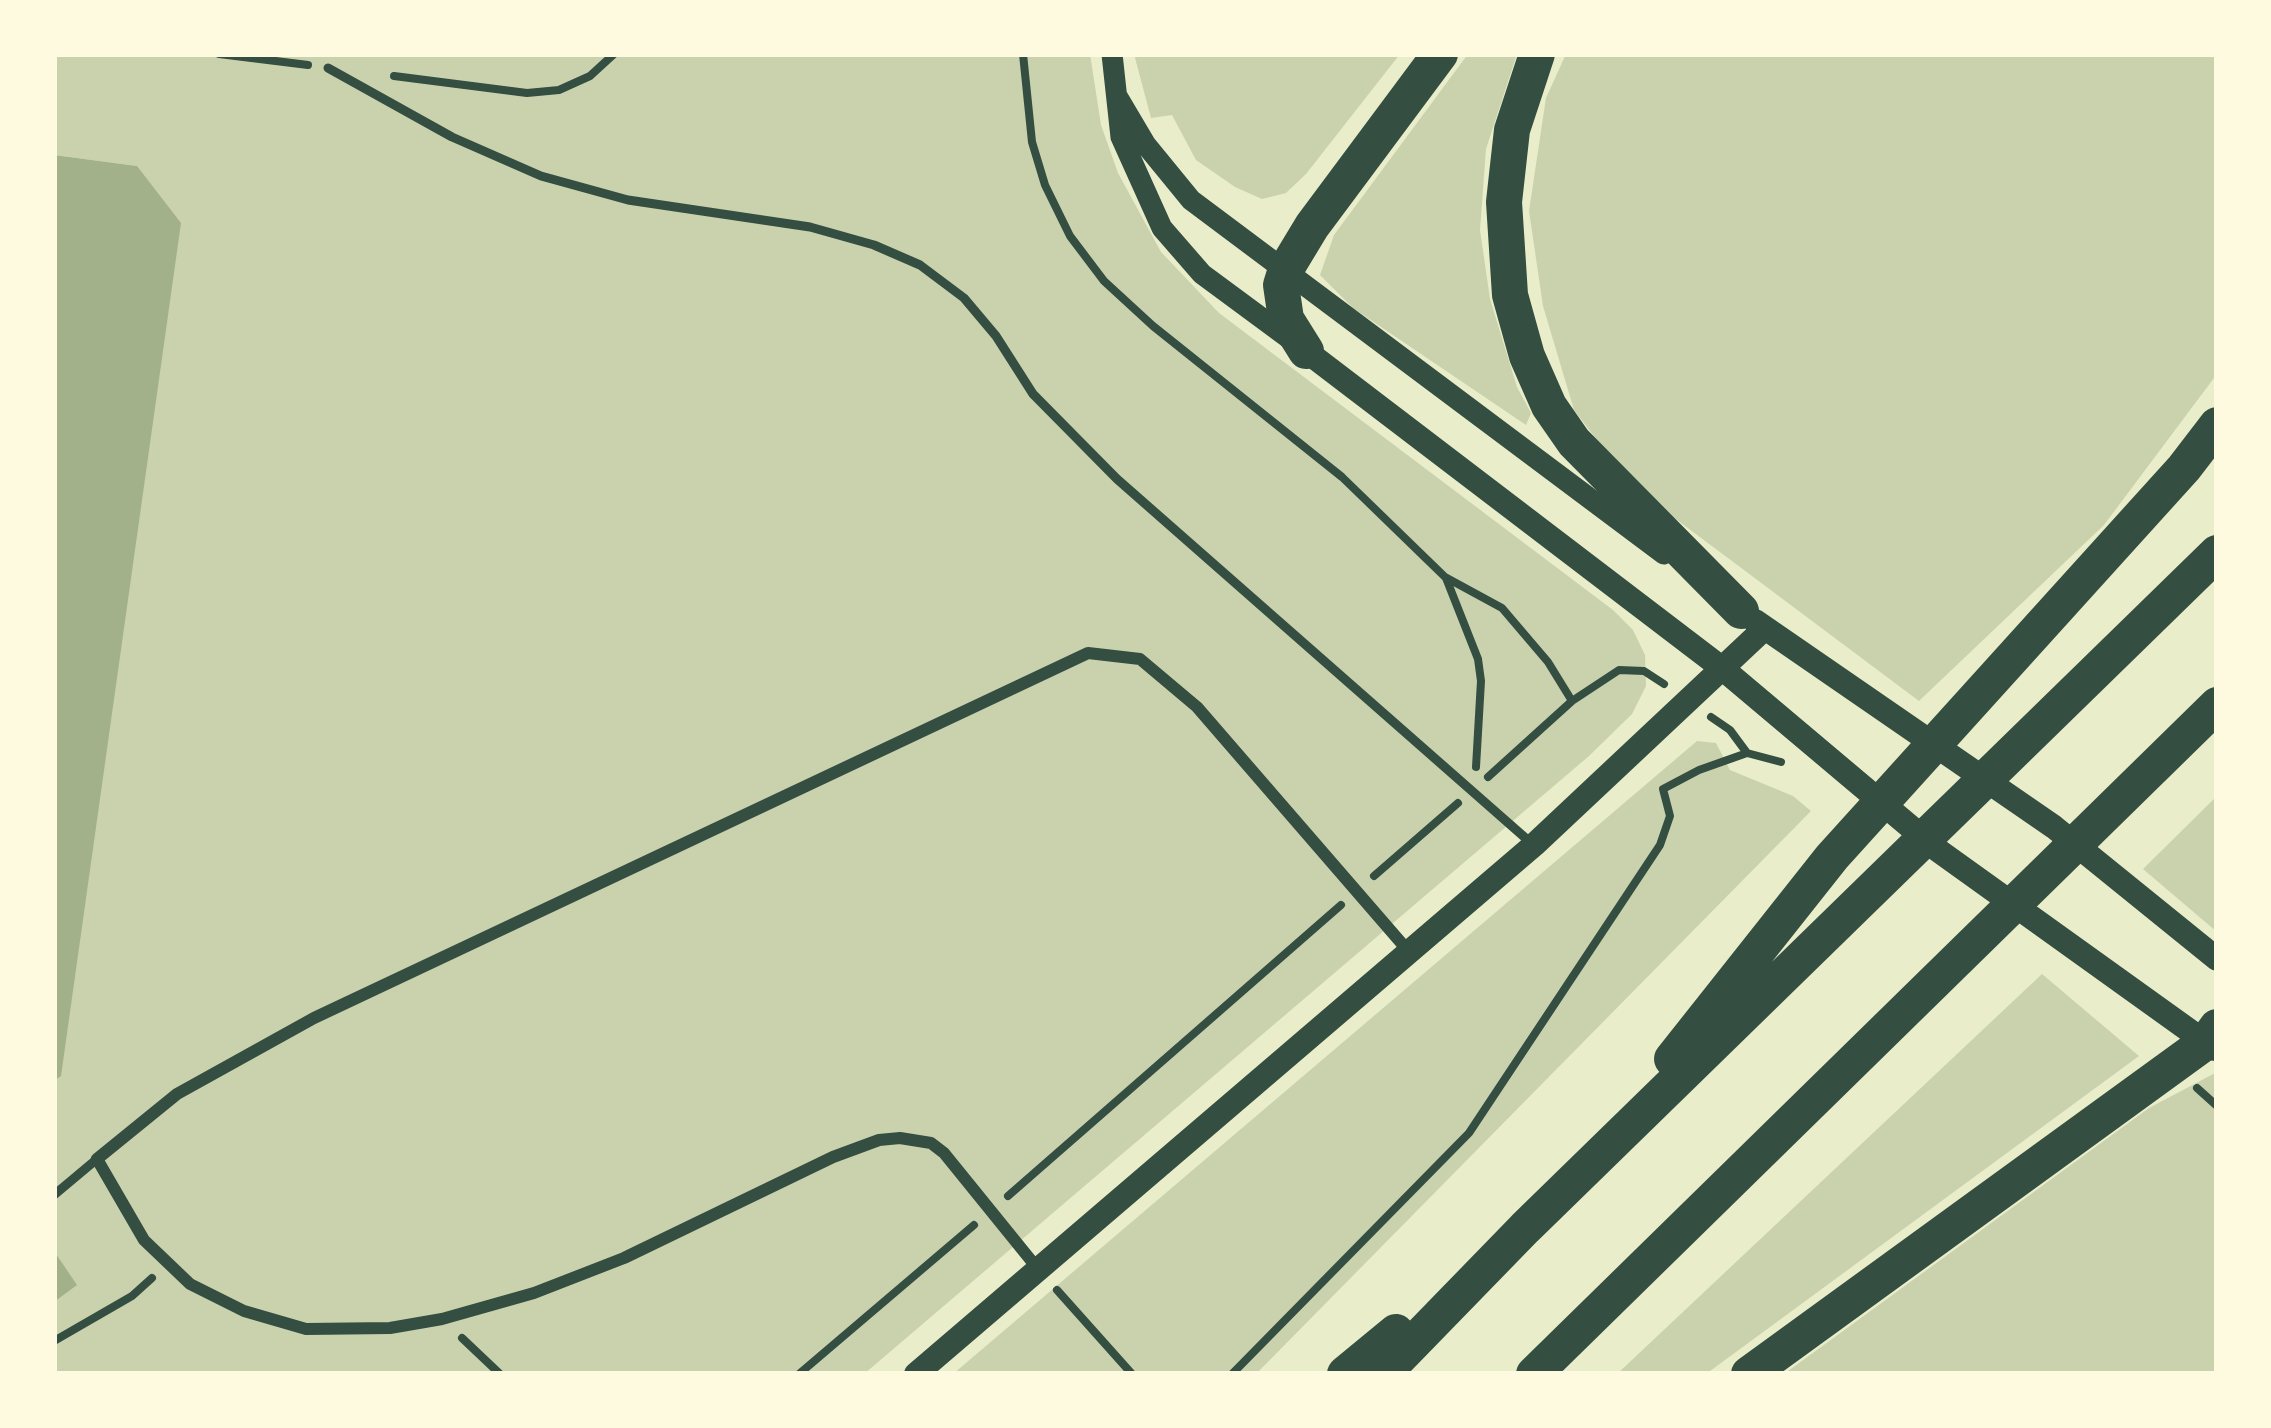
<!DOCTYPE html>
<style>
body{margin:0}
#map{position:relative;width:2271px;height:1428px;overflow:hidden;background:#e9edc9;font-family:Literata,serif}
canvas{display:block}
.frame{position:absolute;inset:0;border:57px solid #fefae0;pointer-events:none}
</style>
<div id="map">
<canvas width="2271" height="1428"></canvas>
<div class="frame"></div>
</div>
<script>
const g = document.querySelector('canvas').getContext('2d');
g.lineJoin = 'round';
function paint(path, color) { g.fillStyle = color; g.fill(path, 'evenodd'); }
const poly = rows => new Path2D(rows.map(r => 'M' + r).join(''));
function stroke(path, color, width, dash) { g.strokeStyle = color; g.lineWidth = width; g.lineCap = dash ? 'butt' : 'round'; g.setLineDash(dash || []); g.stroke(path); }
paint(poly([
 [54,54,1090,54,1101,125,1118,173,1161,252,1219,313,1613,610,1633,630,1645,655,1646,686,1632,714,1589,756,864,1374,54,1374,54,214,137,166,54,155],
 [1134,54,1400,54,1306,174,1286,193,1262,199,1235,187,1196,160,1172,115,1151,118],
 [1468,54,1517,54,1486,149,1480,230,1490,299,1517,387,1531,413,1526,425,1353,308,1320,275,1334,235],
 [1566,54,2217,54,2217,374,2104,525,1919,701,1633,487,1574,410,1543,306,1529,211,1546,98],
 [1697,741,1716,743,1730,770,1793,796,1811,811,1256,1374,953,1374],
 [2217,796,2217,932,2143,869],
 [2042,974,2139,1056,1706,1374,1617,1374],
 [2217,1072,2217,1374,1784,1374,2149,1108]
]), '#cad2ad');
paint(poly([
 [54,155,137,166,181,223,61,1076,54,1081],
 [54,1251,77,1285,54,1302]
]), '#a3b18a');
stroke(poly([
 [219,54,308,65],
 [1023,54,1032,142,1045,185,1070,236,1104,281,1153,326,1342,477,1445,577,1502,608,1548,662,1572,701,1488,777],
 [394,76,527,93,559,90,590,76,614,54],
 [1446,578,1478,659,1481,681,1476,767],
 [1572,701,1619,670,1644,671,1664,684],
 [1711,717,1730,730,1747,753,1781,762],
 [1374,876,1458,803],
 [2197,1088,2217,1106],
 [1008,1196,1341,905],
 [1057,1290,1132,1374],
 [462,1338,500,1374],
 [54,1341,132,1296,152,1278],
 [799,1374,974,1225],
 [1232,1374,1469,1133,1660,845,1670,816,1663,789,1699,770,1747,753]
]), '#344e41', 8);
stroke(poly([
 [328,68,452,137,541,176,628,200,810,227,874,245,920,265,964,298,996,336,1033,394,1117,479,1530,842],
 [54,1195,97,1159]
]), '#344e41', 9);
stroke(poly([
 [1038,1269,944,1153,931,1143,900,1138,879,1140,833,1157,624,1258,534,1293,442,1319,390,1328,306,1329,244,1311,190,1284,144,1240,97,1159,177,1094,314,1018,1088,653,1140,659,1197,707,1410,953]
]), '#344e41', 12);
stroke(poly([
 [1112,54,1121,137,1162,228,1202,274,1290,339],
 [1117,96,1146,145,1191,200,1664,554]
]), '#344e41', 21);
stroke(poly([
 [1306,351,1723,669,1939,851,2215,1049],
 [1755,621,2054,827,2217,959],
 [916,1374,1534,845,1765,628]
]), '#344e41', 24);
stroke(poly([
 [1537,54,1512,130,1504,202,1510,295,1527,356,1549,406,1574,442,1741,611],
 [1306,351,1286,319,1281,285,1286,269,1312,226,1440,54],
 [1672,1059,1832,857,2184,468,2217,425],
 [1345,1374,1396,1332],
 [1383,1374,1525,1228,2217,553],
 [1534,1374,2217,705],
 [1749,1374,2206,1042,2217,1027]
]), '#344e41', 36);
</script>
